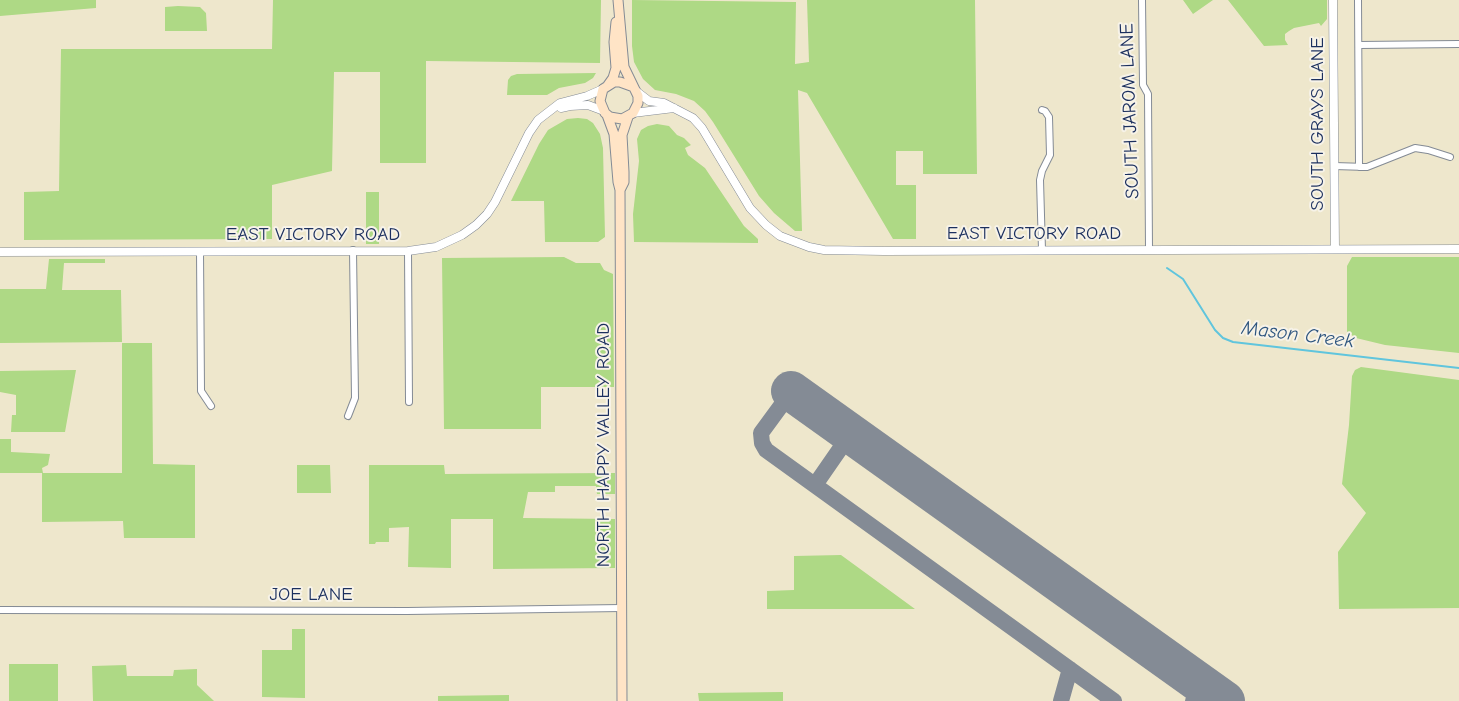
<!DOCTYPE html>
<style>
body{margin:0}
canvas{display:block;background:#eee7cc}
</style>
<canvas width="1459" height="701"></canvas>
<script>
const g = document.querySelector('canvas').getContext('2d');
g.lineJoin = 'round';
function paint(path, color) { g.fillStyle = color; g.fill(path, 'evenodd'); }
const poly = rows => new Path2D(rows.map(r => 'M' + r).join(''));
function stroke(path, color, width, dash) { g.strokeStyle = color; g.lineWidth = width; g.lineCap = dash ? 'butt' : 'round'; g.setLineDash(dash || []); g.stroke(path); }
function label(font, color, halo, rows, align = 'center') {
  g.font = font + ' "Comic Neue",sans-serif'; g.lineWidth = 4; g.setLineDash([]); g.textBaseline = 'middle'; g.strokeStyle = halo; g.fillStyle = color; for (const [text, x, y, turn = 0] of rows) {
    g.save(); g.translate(x, y); g.rotate((+turn || 0) * Math.PI / 180); g.textAlign = isNaN(turn) ? turn : align; if (halo) g.strokeText(text, 0, 0); g.fillText(text, 0, 0); g.restore();
  }
}
paint(poly([
 [0,0,96,0,96,8,0,16],
 [273,0,601,0,600,63,426,61,426,163,380,163,380,72,334,72,332,171,272,185,272,239,24,240,24,192,59,191,61,49,272,49],
 [632,0,796,2,795,64,809,62,807,0,975,0,977,174,923,174,923,151,896,151,896,185,916,185,916,239,893,239,807,93,798,90,802,231,795,231,774,213,759,196,713,122,705,111,694,101,676,94,655,90,643,79,634,62,632,46],
 [1183,0,1213,0,1193,14],
 [1228,0,1327,0,1327,19,1321,26,1319,23,1294,28,1289,31,1285,34,1285,40,1288,45,1264,46],
 [178,6,200,7,206,13,207,31,165,31,165,7],
 [596,73,593,78,585,83,559,88,547,95,507,95,508,80,511,76,517,74],
 [578,118,587,119,593,123,600,134,603,148,605,237,598,242,545,242,544,201,511,201,539,144,548,130,567,119],
 [657,124,669,126,677,135,684,138,691,145,685,148,688,155,705,168,744,226,758,239,758,243,634,242,633,214,639,161,637,139,641,130,648,126],
 [366,192,379,192,379,244,366,244],
 [564,257,576,263,600,263,604,270,613,274,614,387,541,387,541,429,444,429,442,258],
 [1352,257,1459,257,1459,353,1385,345,1356,338,1347,332,1347,266],
 [49,259,105,259,105,263,64,263,62,290,121,290,122,342,0,343,0,289,46,289],
 [122,343,152,343,153,464,195,465,195,538,124,538,123,521,42,522,42,473,0,473,0,439,11,439,11,452,50,454,48,465,42,468,43,473,122,473],
 [1361,367,1459,380,1459,608,1339,609,1338,552,1366,513,1342,484,1349,425,1352,376,1355,370],
 [76,370,65,432,11,432,12,415,16,415,16,395,0,392,0,371],
 [297,465,330,465,331,493,297,493],
 [369,465,444,465,445,474,615,473,615,494,597,494,596,486,555,486,555,492,528,492,523,518,615,519,615,568,493,569,493,519,451,519,451,568,408,567,409,527,389,528,389,542,376,542,375,544,369,544],
 [841,555,915,609,767,609,767,591,794,590,794,556],
 [292,629,305,629,305,698,262,697,262,650,292,650],
 [9,664,58,664,58,701,9,701],
 [126,665,127,676,173,676,174,670,197,669,197,685,214,701,93,701,92,666],
 [783,692,783,701,699,701,698,693],
 [509,695,509,701,438,701,438,696]
]), '#aed985');
stroke(poly([
 [1167,268,1183,279,1215,330,1223,338,1233,342,1459,368]
]), '#60c5dd', 2);
stroke(poly([
 [798,395,783,403,761,433,762,443,766,450,1114,701],
 [815,485,851,433],
 [1061,701,1070,669],
 [1193,701,1204,686]
]), '#848b95', 16);
stroke(poly([
 [791,391,1225,701]
]), '#848b95', 40);
const minor = poly([
 [1142,0,1143,85,1148,94,1149,250],
 [1358,0,1359,167],
 [1359,45,1459,44],
 [1334,166,1367,167,1415,148,1428,150,1450,157],
 [1042,250,1040,180,1042,171,1050,155,1049,117,1045,111,1042,110],
 [200,251,201,391,211,406],
 [408,251,409,402],
 [348,416,355,398,353,250],
 [0,610,407,611,622,608]
]);
const tertiary = poly([
 [1333,0,1335,249],
 [636,91,649,101,664,103,693,118,702,128,750,208,766,225,780,236,809,247,824,250,884,251,1459,249],
 [561,108,570,106,588,105,604,111],
 [633,113,674,108],
 [0,252,408,251,436,247,462,235,476,225,487,214,495,202,529,133,538,120,560,103,587,96,603,89]
]);
const secondary = poly([
 [618,0,624,67,638,96,638,103,633,113,622,119,610,117,605,113,600,101,603,89,614,82,620,82,631,86],
 [608,85,613,78,616,68,614,42,616,22],
 [607,115,614,134,618,182,620,190,622,701],
 [620,190,624,182,624,172,622,135,628,117]
]);
stroke(minor, '#848b95', 8);
stroke(tertiary, '#848b95', 9);
stroke(secondary, '#848b95', 11);
stroke(minor, '#fff', 6);
stroke(tertiary, '#fff', 8);
stroke(secondary, '#ffe4c6', 9);
label('19px', '#1b2f5e', '#f7f3e8', [
 ["SOUTH JAROM LANE",1130,111,-92],
 ["SOUTH GRAYS LANE",1318,124,-90],
 ["EAST VICTORY ROAD",1034,234],
 ["EAST VICTORY ROAD",313,235],
 ["NORTH HAPPY VALLEY ROAD",604,445,-90],
 ["JOE LANE",311,595]
]);
label('italic 20px', '#2c547e', '#f7f3e8', [
 ["Mason Creek",1298,335,7]
]);
</script>
